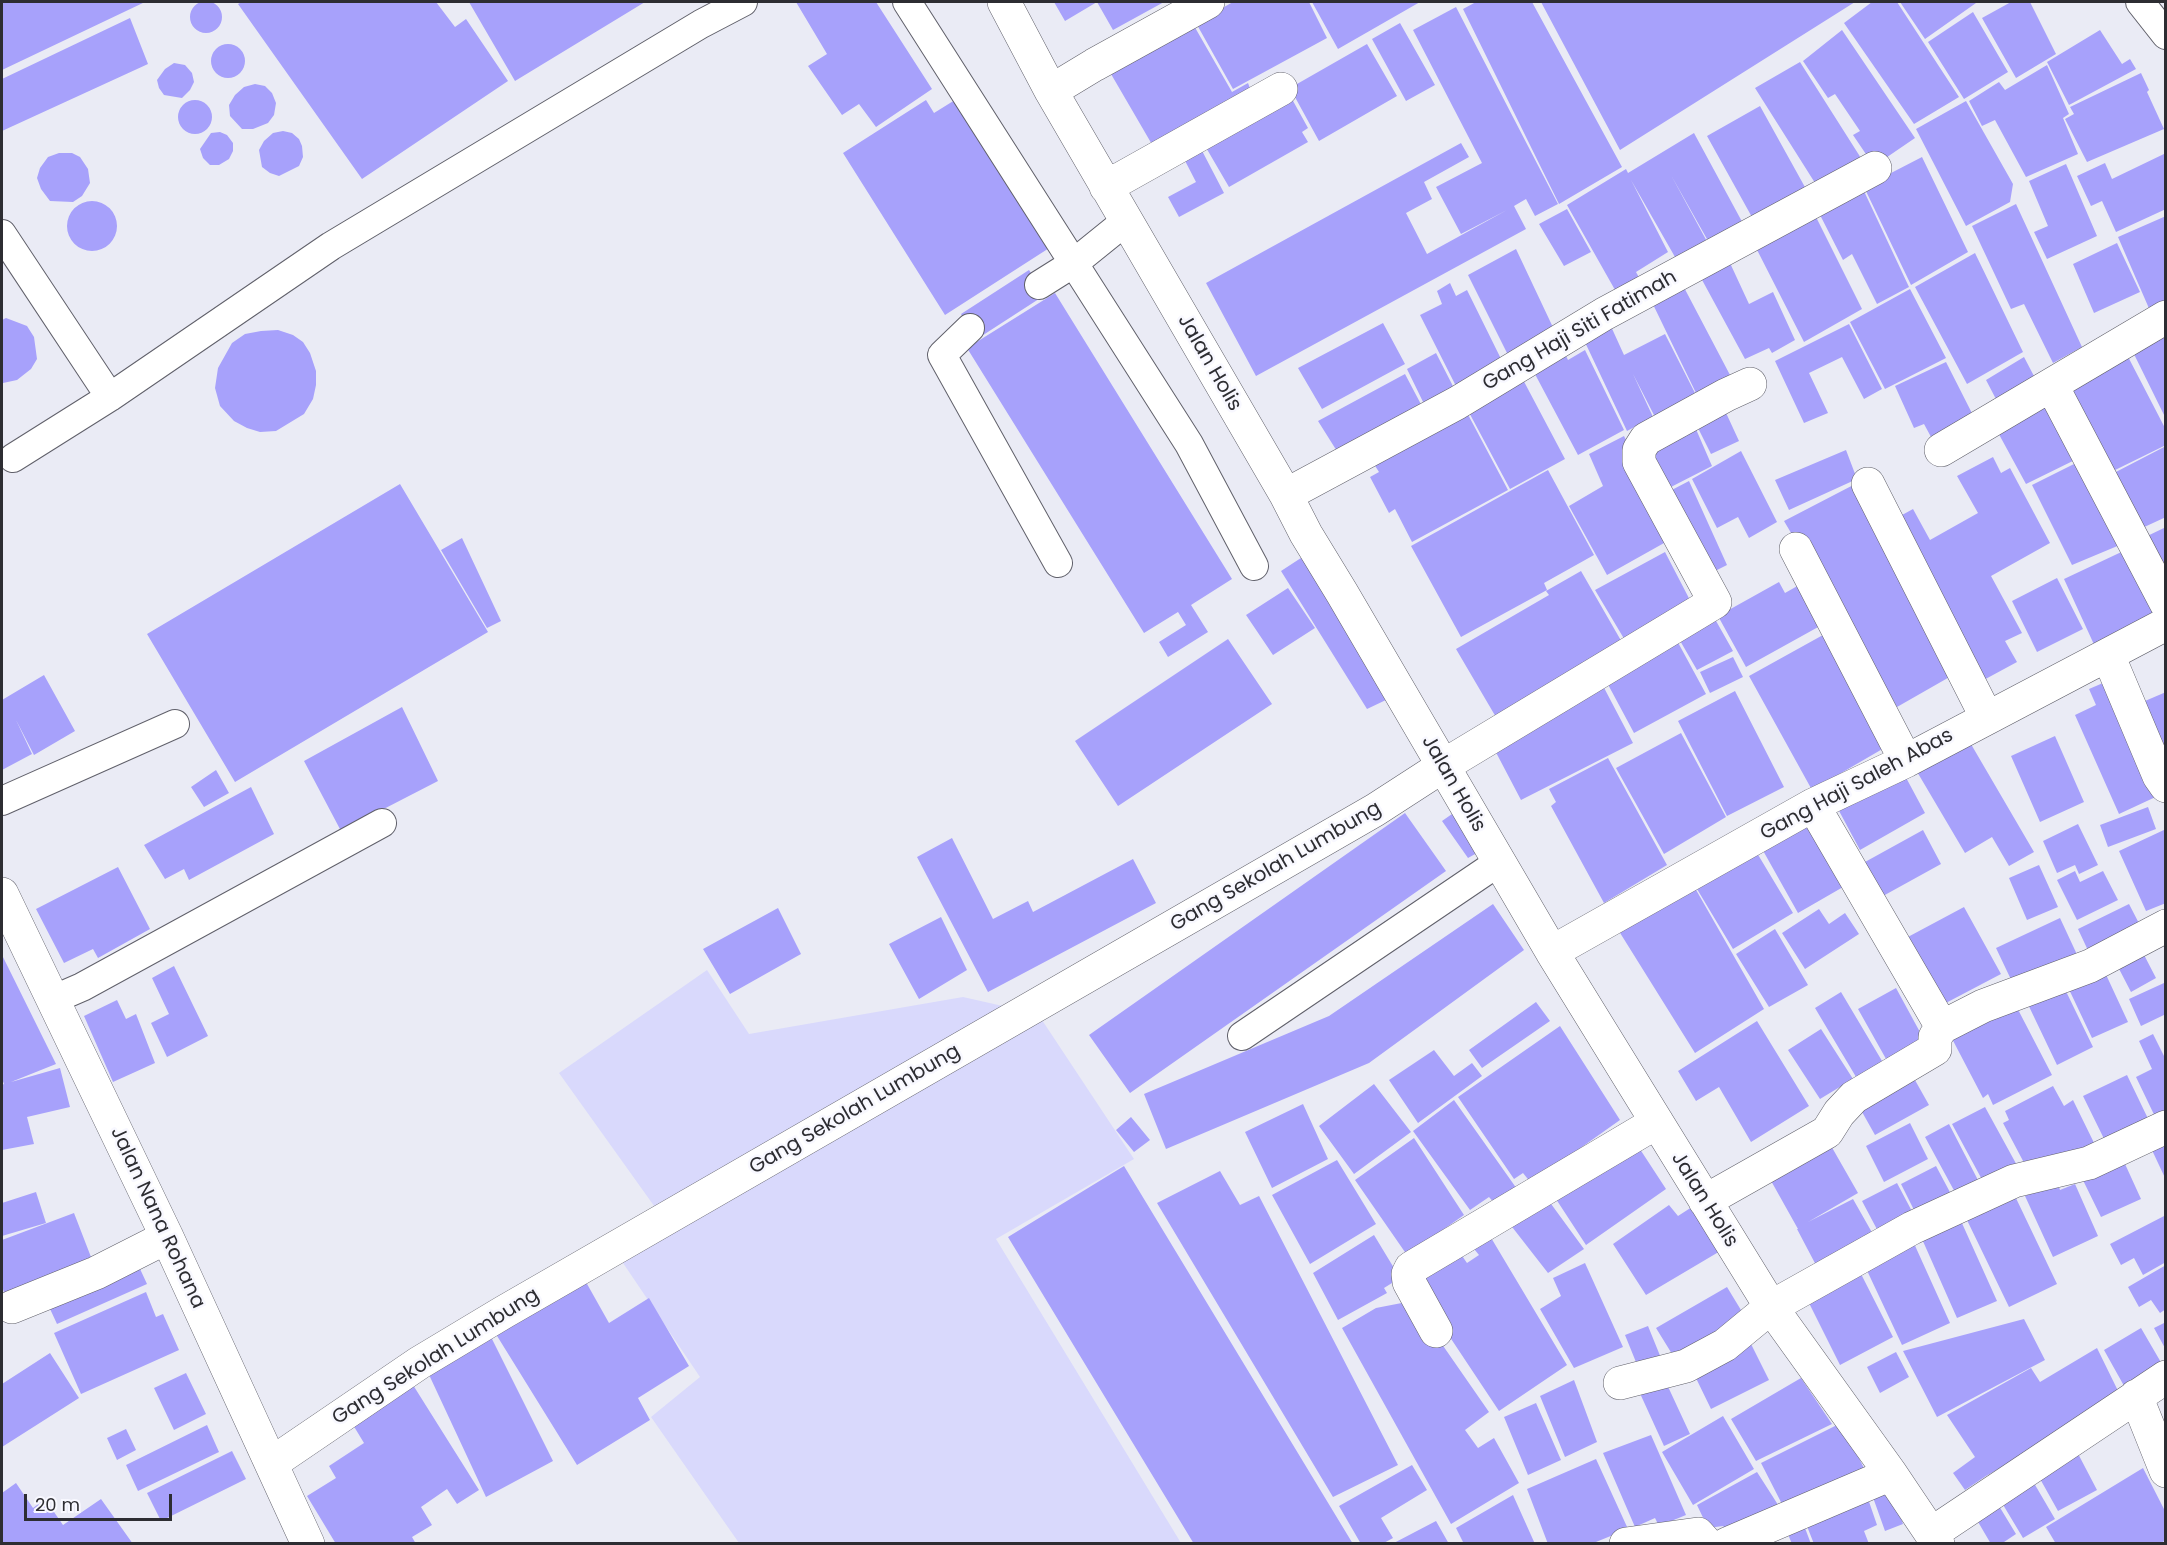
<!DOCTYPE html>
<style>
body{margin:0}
#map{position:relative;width:2167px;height:1545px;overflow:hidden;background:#eaebf5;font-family:Poppins,sans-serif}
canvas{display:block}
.frame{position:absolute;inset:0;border:3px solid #2d2d32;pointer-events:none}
.scale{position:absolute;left:24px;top:1494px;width:148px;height:27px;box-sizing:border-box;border:3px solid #2d2d32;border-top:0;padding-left:8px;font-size:18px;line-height:21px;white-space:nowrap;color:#2d2d32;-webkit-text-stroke:4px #f8f8ff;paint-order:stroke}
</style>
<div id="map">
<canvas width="2167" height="1545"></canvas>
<div class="frame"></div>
<div class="scale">20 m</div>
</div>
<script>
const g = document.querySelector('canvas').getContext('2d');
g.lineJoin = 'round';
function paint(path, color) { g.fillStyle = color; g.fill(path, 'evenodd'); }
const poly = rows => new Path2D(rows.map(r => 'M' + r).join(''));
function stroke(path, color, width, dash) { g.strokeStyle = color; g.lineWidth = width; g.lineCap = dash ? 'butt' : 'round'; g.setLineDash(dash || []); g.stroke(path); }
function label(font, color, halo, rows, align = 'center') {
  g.font = font + ' Poppins,sans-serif'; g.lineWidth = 5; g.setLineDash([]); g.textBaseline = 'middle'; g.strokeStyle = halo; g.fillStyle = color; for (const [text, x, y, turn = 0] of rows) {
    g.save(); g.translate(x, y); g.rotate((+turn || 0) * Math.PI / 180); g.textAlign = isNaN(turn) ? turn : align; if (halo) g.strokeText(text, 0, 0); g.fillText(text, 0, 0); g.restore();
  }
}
paint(poly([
 [707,970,749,1034,963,997,1038,1014,1134,1159,996,1239,1181,1543,739,1543,651,1417,700,1377,621,1260,667,1224,559,1073]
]), '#d9d9fc');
paint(poly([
 '190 17a16 16 0 1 1 32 0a16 16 0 1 1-32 0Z',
 [2,2,145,2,2,70],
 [242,2,436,2,455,27,466,19,508,81,362,179,238,4],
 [469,2,645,2,515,81],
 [796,2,876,2,932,89,876,127,859,104,842,115,808,66,827,54],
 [1054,2,1164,2,1113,30,1097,2,1065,21],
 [1233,2,1309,2,1327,38,1233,89,1196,23],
 [1312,2,1420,2,1338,49],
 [1476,2,1532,2,1622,167,1559,204,1463,9],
 [1541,2,1855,2,1620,150],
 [1872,2,1897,2,1959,97,1914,124,1844,23],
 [1900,2,1975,2,1976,3,1925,39],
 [2011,2,2030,2,2056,54,2016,78,1982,18],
 [1456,7,1558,204,1535,216,1526,199,1514,206,1526,229,1256,376,1206,283,1461,143,1469,157,1424,182,1432,199,1406,213,1427,254,1507,210,1461,234,1436,187,1482,163,1413,30],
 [1973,12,2008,72,1964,99,1928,42],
 [130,18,148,64,2,131,2,79],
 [1400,23,1435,85,1406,101,1372,39],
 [1193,24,1232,92,1248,83,1254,99,1157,153,1111,74],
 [1842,30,1915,138,1874,166,1853,135,1860,131,1835,94,1828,98,1803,61],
 [2100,30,2122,64,2130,59,2136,69,2069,105,2047,62],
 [1367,44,1397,96,1319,141,1290,88],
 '211 61a17 17 0 1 1 34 0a17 17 0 1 1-34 0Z',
 [1800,62,1866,166,1822,194,1755,88],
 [174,63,185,65,192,73,194,82,190,90,182,98,164,95,159,88,157,80,165,69],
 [2047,65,2069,114,2063,118,2078,154,2026,177,1995,120,1982,126,1969,101,1999,82,2005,90],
 [2141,73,2149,90,2147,92,2164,129,2087,162,2065,119,2074,114,2070,107],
 [255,84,265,86,272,93,276,103,274,115,268,123,253,129,242,129,230,116,229,105,235,95,244,87],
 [1287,90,1308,128,1302,132,1308,142,1229,187,1201,139],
 [963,95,1057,243,945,315,843,153,926,100,934,113],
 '178 117a17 17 0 1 1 34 0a17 17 0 1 1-34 0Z',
 [1966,101,2013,184,2010,202,1966,226,1916,129],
 [1760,106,1811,198,1758,228,1707,136],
 [283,131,292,133,299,139,302,146,303,157,299,166,279,176,270,173,262,167,259,150,264,141,273,133],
 [220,132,227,135,233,143,233,151,229,159,219,165,210,165,203,158,200,149,211,133],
 [1694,133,1746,229,1712,248,1671,175,1710,247,1679,264,1631,180,1668,252,1636,272,1642,283,1619,297,1567,205,1626,169,1628,173],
 [1198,143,1224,193,1179,217,1168,197,1196,182,1181,153],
 [59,153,72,153,80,157,88,169,90,183,82,196,73,202,50,201,41,189,37,178,40,168,48,157],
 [2166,153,2166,209,2116,232,2102,201,2091,206,2077,176,2105,163,2112,179],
 [1922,157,1968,252,1911,285,1864,187],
 [2066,164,2097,236,2047,259,2034,232,2048,226,2029,181],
 [1863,189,1909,287,1877,304,1852,254,1843,260,1819,213],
 '67 226a25 25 0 1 1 50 0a25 25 0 1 1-50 0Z',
 [2016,204,2082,347,2053,363,2024,304,2011,309,1972,226],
 [1567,209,1591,252,1564,266,1539,224],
 [1812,209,1862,309,1804,342,1753,242],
 [2166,216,2166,307,2151,313,2118,237],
 [2117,243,2140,292,2094,313,2073,264],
 [1516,249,1558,338,1512,363,1468,275],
 [1975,253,2023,352,1967,384,1915,287],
 [1730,263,1749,304,1773,292,1795,340,1772,353,1769,348,1745,359,1701,278],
 [1029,270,1045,295,977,339,961,314],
 [1678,276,1730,375,1696,393,1647,292],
 [1450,283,1456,296,1467,290,1506,369,1460,394,1420,315,1442,304,1437,291],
 [1910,289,1946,358,1885,389,1850,322],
 [1055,293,1232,579,1191,605,1208,632,1168,657,1159,642,1186,625,1178,612,1144,633,967,348],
 [6,318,27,326,34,337,37,359,31,369,17,380,3,383,2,320],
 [1609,322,1624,355,1665,334,1696,395,1655,417,1633,374,1653,417,1627,431,1583,338],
 [1383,323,1405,364,1322,409,1298,368],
 [1849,324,1882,389,1864,399,1842,357,1809,373,1828,413,1804,423,1775,361],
 [2166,325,2166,419,2129,344],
 [278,330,293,335,303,342,310,353,316,371,316,385,313,399,304,414,276,431,260,432,247,428,234,421,220,406,215,388,218,368,232,343,245,334,261,331],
 [1560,344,1568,360,1585,350,1624,430,1578,455,1528,361],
 [2124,349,2166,430,2166,445,2109,473,2061,383],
 [1436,353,1457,394,1427,410,1407,369],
 [2024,357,2035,378,1997,401,1986,380],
 [1946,362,1979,427,1937,448,1924,424,1914,428,1895,386],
 [1405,374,1424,410,1340,456,1318,421],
 [1520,374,1565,459,1510,489,1465,405],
 [2049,394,2083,456,2026,484,1995,427],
 [1721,402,1739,441,1711,454,1692,416],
 [1464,407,1508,490,1412,542,1395,509,1389,513,1370,477,1379,472,1372,461],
 [1692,420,1712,466,1669,488,1646,442],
 [1624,436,1673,538,1607,575,1569,506,1603,486,1589,454],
 [2166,446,2166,517,2140,529,2112,474],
 [1846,450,1857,479,1789,510,1775,480],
 [1741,451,1777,522,1749,538,1738,517,1717,528,1692,479],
 [1993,457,2001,473,2010,468,2050,543,1991,576,2022,633,2005,641,2017,662,1980,682,1893,520,1913,509,1930,540,1978,513,1957,476],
 [2084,459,2127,542,2072,565,2032,485],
 [1548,470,1594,555,1544,583,1547,590,1461,637,1411,546],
 [1689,481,1727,565,1705,576,1666,493],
 [1861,481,1960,671,1897,707,1835,596,1830,599,1784,521],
 [400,484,488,632,235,782,147,634],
 [2166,527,2166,600,2139,540],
 [462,538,501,621,487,628,441,550],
 [2132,547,2162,621,2097,651,2064,579],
 [1665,552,1693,606,1626,642,1595,590],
 [1304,556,1388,699,1367,709,1281,571],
 [1581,571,1627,651,1500,724,1456,649,1549,595,1546,591],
 [2057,578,2083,629,2037,652,2012,601],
 [1808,580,1829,621,1746,667,1718,616,1779,582,1785,593],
 [1288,588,1315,628,1273,655,1246,615],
 [1711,612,1733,651,1697,670,1675,632],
 [1832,630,1891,744,1812,790,1749,676],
 [1675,637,1706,694,1634,733,1604,677],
 [1228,639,1272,704,1118,806,1075,741],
 [1733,657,1743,677,1710,693,1700,672],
 [44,675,75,731,34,755,16,720,32,754,2,770,2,700],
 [2110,680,2162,794,2119,814,2075,715,2096,705,2089,689],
 [1601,682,1633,743,1521,800,1490,741],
 [1735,691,1784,787,1727,816,1678,721],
 [2166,692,2166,766,2138,704],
 [402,707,438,781,341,831,304,761],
 [1681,733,1726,817,1664,854,1616,768],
 [2055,736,2084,802,2040,822,2011,756],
 [1968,739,2034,852,2009,866,1992,837,1965,853,1916,770],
 [1608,758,1667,865,1604,903,1551,806,1556,802,1549,789],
 [216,770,229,793,204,807,191,787],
 [1903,772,1925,813,1860,850,1838,809],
 [251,787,274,834,189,880,184,869,165,879,144,845],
 [2148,807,2156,829,2108,847,2100,825],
 [1405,813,1446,871,1130,1093,1089,1035],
 [1452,814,1477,853,1468,858,1442,821],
 [1813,817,1850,883,1798,913,1761,847],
 [2078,824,2098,865,2079,874,2075,865,2057,873,2043,841],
 [2166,829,2166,903,2146,911,2119,851],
 [1923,830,1941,864,1883,896,1865,862],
 [952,838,993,919,1028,901,1033,912,1133,859,1156,903,988,992,917,857],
 [1754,848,1793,913,1733,949,1694,884],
 [2039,865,2058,907,2027,920,2009,878],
 [118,867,150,929,98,958,93,949,64,963,36,909],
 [2075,871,2080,882,2103,871,2118,900,2077,920,2057,880],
 [1691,881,1764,1009,1695,1053,1617,928],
 [1493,904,1524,950,1369,1063,1166,1149,1144,1094,1329,1016],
 [2129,904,2144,933,2092,959,2078,929],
 [1964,907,2001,974,1942,1005,1906,938],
 [778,908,801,954,730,994,703,949],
 [1819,909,1829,924,1845,913,1859,934,1805,969,1782,933],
 [941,917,967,970,919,999,889,944],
 [2060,918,2080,961,2016,990,1996,948],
 [1775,929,1808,985,1769,1007,1736,954],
 [2142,951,2156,978,2131,992,2117,965],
 [2,955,56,1064,11,1082,60,1068,70,1107,27,1117,34,1144,2,1150,2,1085,4,1084,2,1079],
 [174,966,208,1036,167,1057,151,1023,169,1014,152,978],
 [2102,966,2128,1022,2092,1038,2066,983],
 [2060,979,2093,1047,2057,1065,2024,996],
 [2164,983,2166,1014,2141,1026,2129,999],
 [1896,988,1927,1045,1890,1066,1858,1009],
 [1841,992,1888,1071,1862,1087,1815,1008],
 [2012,998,2052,1075,1993,1105,1988,1094,1983,1098,1948,1031],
 [117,1000,126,1019,136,1014,155,1063,113,1082,84,1016],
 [1536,1002,1550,1021,1482,1068,1469,1050],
 [1757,1021,1809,1106,1751,1142,1719,1087,1696,1101,1678,1071],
 [1560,1026,1620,1120,1531,1183,1523,1173,1514,1179,1458,1097],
 [1821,1029,1853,1079,1820,1099,1788,1050],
 [2153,1034,2166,1060,2166,1124,2160,1127,2136,1077,2152,1069,2139,1041],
 [1434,1050,1454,1076,1472,1063,1482,1076,1418,1123,1389,1080],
 [1911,1073,1929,1105,1875,1135,1857,1103],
 [2127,1075,2153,1129,2110,1151,2083,1096],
 [1374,1084,1411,1132,1354,1174,1319,1126],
 [2053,1086,2064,1106,2073,1100,2098,1151,2031,1176,2003,1123,2009,1120,2005,1111],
 [1454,1100,1517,1189,1496,1205,1489,1197,1470,1210,1413,1131],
 [1303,1104,1328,1159,1272,1188,1245,1132],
 [1985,1107,2019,1169,1986,1187,1952,1124],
 [1131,1117,1150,1140,1134,1152,1116,1130],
 [1910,1123,1928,1159,1884,1182,1866,1146],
 [1949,1124,1980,1184,1957,1196,1925,1137],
 [1414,1138,1464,1215,1407,1255,1355,1180],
 [1634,1140,1666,1189,1586,1245,1554,1196],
 [2166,1141,2166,1180,2151,1148],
 [1830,1144,1858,1193,1808,1222,1853,1199,1874,1236,1817,1267,1797,1229,1798,1229,1770,1179],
 [2120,1153,2141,1199,2101,1217,2079,1172],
 [1337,1160,1376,1224,1310,1264,1272,1195],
 [1124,1166,1353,1544,1194,1544,1008,1237],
 [1936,1166,1952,1196,1916,1214,1901,1184],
 [1220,1171,1240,1205,1259,1196,1398,1465,1333,1497,1157,1203],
 [2057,1182,2060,1190,2075,1184,2098,1236,2053,1257,2025,1196],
 [1897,1183,1915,1217,1880,1235,1862,1201],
 [36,1192,46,1223,2,1236,2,1203],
 [2014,1194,2057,1284,2009,1307,1966,1218],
 [1546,1197,1584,1249,1548,1273,1509,1223],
 [1669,1205,1678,1216,1695,1205,1722,1250,1646,1295,1613,1244],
 [74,1213,96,1270,7,1302,2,1286,2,1240],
 [2166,1215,2166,1262,2143,1275,2134,1258,2121,1265,2110,1244],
 [1961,1221,1997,1301,1957,1318,1922,1239],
 [1487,1231,1567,1365,1499,1411,1412,1280,1458,1250,1467,1263,1479,1255,1470,1244],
 [1374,1235,1400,1278,1384,1288,1387,1293,1338,1320,1313,1273],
 [1912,1239,1950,1323,1902,1345,1863,1262],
 [135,1258,147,1284,57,1324,45,1298],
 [1585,1263,1623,1347,1574,1368,1540,1309,1561,1296,1553,1278],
 [2166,1265,2166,1309,2160,1313,2151,1300,2139,1307,2128,1287],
 [1859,1270,1893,1337,1840,1365,1806,1297],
 [582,1275,609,1323,649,1298,689,1366,638,1398,650,1420,577,1465,494,1331],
 [1727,1287,1744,1315,1677,1362,1656,1328],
 [146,1292,156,1317,163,1314,179,1350,81,1394,54,1333],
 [1412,1301,1489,1412,1465,1430,1478,1448,1494,1438,1519,1483,1451,1524,1342,1328,1376,1308],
 [2024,1319,2045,1360,1937,1417,1903,1351],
 [2166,1322,2166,1350,2154,1328],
 [1648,1326,1663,1363,1640,1372,1625,1335],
 [2141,1328,2166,1371,2128,1393,2104,1350],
 [488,1331,553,1461,486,1497,424,1364],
 [1750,1342,1769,1380,1711,1409,1693,1372],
 [2097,1348,2122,1399,1986,1476,1965,1490,1953,1473,1975,1457,1947,1415,2031,1368,2040,1382],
 [1896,1352,1909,1377,1880,1393,1867,1367],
 [50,1353,79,1398,2,1447,2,1384],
 [186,1373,206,1414,174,1430,154,1388],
 [408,1377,479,1490,457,1504,447,1489,421,1507,432,1525,412,1537,416,1544,336,1544,307,1496,336,1478,329,1466,364,1443,347,1415],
 [1664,1378,1690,1434,1664,1446,1638,1389],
 [1801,1378,1832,1424,1756,1461,1731,1419],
 [1574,1380,1597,1442,1565,1457,1540,1396],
 [1536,1403,1561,1460,1528,1475,1504,1417],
 [1723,1416,1754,1469,1693,1505,1662,1452],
 [1841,1423,1867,1474,1784,1508,1761,1463],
 [207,1425,219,1452,138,1491,126,1465],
 [126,1429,136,1450,117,1460,107,1438],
 [1651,1435,1686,1515,1659,1526,1655,1518,1635,1527,1603,1453],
 [2074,1446,2097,1490,2058,1511,2034,1468],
 [232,1451,246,1479,161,1521,147,1493],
 [1596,1459,1628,1529,1591,1544,1548,1544,1527,1489],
 [1412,1465,1427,1490,1381,1518,1393,1538,1382,1544,1361,1544,1339,1506],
 [2143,1468,2166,1513,2166,1540,2159,1544,2056,1544,2046,1527],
 [1757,1472,1782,1511,1730,1536,1723,1526,1708,1528,1697,1505],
 [2031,1478,2055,1519,2023,1538,1999,1498],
 [1889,1482,1903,1524,1885,1531,1870,1489],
 [16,1483,33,1508,45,1499,63,1525,101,1499,133,1544,2,1544,2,1493],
 [1865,1490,1877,1525,1864,1531,1869,1544,1814,1544,1803,1516],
 [1513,1495,1535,1544,1464,1544,1456,1528],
 [1996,1501,2016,1534,2001,1544,1991,1544,1974,1515],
 [1802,1520,1811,1544,1792,1544,1785,1527],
 [1436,1521,1449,1544,1392,1544]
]), '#a7a1fb');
const lane = poly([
 [907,2,1189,444,1254,566],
 [2140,2,2166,35],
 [2,234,110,397],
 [1039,285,1074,263,1126,221],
 [970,328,942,355,1058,563],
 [13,458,110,397,331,246,701,24,743,2],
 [2,801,175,724],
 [52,1000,82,987,382,823],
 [1242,1036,1499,862]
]);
const street = poly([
 [1004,2,1051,91,1286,495,1306,534,1342,593,1552,952,1771,1307,1891,1474,1938,1544],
 [1051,91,1094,65,1208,2],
 [1106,187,1281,89],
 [2052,386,2166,603],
 [1941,450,2166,317],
 [1868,484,1987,718],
 [1286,495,1457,403,1604,314,1875,168],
 [1796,549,1906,761],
 [2108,655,2159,776,2166,786],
 [1813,805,1942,1027],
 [2,894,167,1237,308,1544],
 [1552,952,1813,805,1906,761,2166,624],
 [1705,1201,1827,1132,1839,1113,1854,1097,1935,1049,1935,1037,1942,1027,1983,1006,2090,966,2166,926],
 [12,1307,96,1273,167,1237],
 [1436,1331,1409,1282,1408,1274,1411,1268,1657,1122],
 [1620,1383,1686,1366,1725,1345,1771,1307,1912,1228,2014,1181,2089,1163,2166,1127],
 [2136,1396,2166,1471],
 [272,1463,419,1363,504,1312,1375,810,1443,766,1715,602,1639,462,1639,450,1646,439,1726,395,1750,384],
 [1931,1534,2166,1377],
 [1626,1544,1698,1534,1707,1544],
 [1727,1544,1891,1474]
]);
stroke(lane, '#60606a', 30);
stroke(street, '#60606a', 34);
stroke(lane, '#fff', 28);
stroke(street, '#fff', 33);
label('20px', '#2d2d32', '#f8f8ff', [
 ["Gang Haji Siti Fatimah",1580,331,-30],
 ["Jalan Holis",1209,363,60],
 ["Jalan Holis",1453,784,60],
 ["Gang Haji Saleh Abas",1857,785,-28],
 ["Gang Sekolah Lumbung",1276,867,-30],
 ["Gang Sekolah Lumbung",855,1110,-30],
 ["Jalan Holis",1704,1200,58],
 ["Jalan Nana Rohana",157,1218,65],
 ["Gang Sekolah Lumbung",436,1357,-32]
]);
</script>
